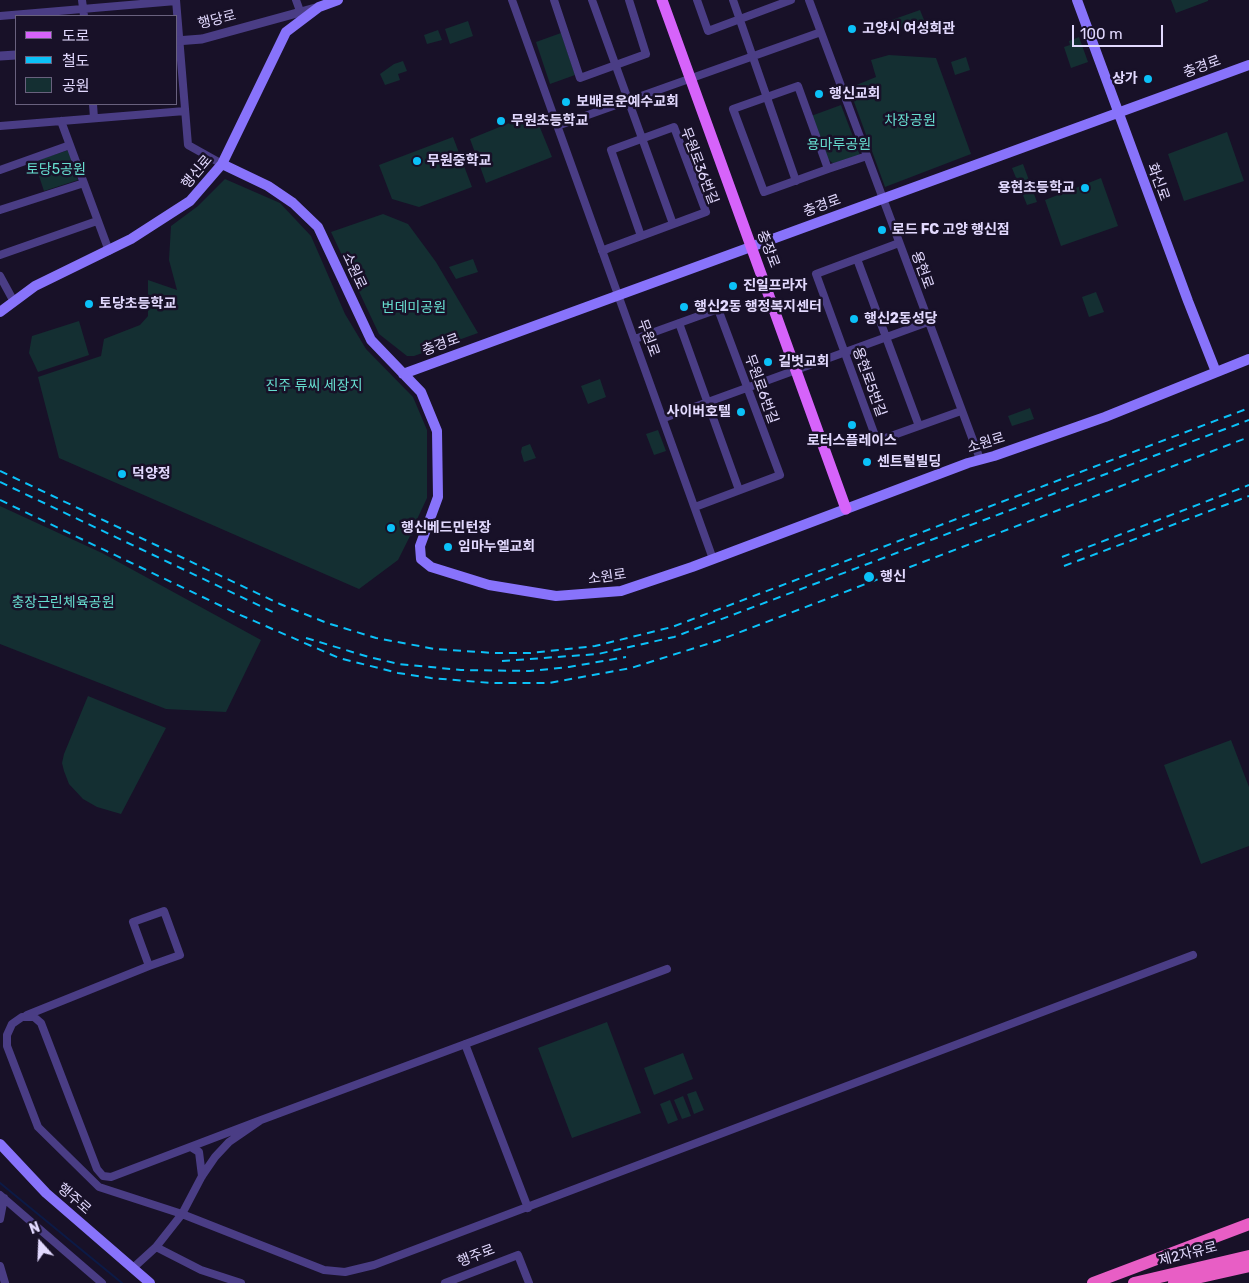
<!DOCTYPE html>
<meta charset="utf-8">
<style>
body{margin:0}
#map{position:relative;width:1249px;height:1283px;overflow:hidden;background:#181128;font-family:Rubik,"Noto Sans KR",sans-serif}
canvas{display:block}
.legend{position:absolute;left:15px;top:15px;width:162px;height:90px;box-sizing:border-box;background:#181128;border:1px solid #69617e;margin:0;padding:6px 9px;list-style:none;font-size:15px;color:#e2d9fe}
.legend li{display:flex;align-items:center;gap:10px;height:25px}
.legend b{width:25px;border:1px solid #69617e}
.north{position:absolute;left:15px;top:1218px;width:50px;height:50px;-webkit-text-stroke:4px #181128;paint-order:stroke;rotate:340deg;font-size:14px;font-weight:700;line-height:20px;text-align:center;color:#e2d9fe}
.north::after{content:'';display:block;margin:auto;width:18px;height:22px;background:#e2d9fe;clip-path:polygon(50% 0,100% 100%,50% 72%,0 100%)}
.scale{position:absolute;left:1072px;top:25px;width:91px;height:22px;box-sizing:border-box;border:2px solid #e2d9fe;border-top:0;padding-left:6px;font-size:15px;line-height:18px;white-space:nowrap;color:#e2d9fe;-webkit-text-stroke:4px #181128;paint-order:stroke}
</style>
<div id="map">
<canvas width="1249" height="1283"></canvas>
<ul class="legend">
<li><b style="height:6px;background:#d663fa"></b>도로</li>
<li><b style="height:6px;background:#0bc1f8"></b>철도</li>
<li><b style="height:14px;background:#142f32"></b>공원</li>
</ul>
<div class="north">N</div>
<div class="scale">100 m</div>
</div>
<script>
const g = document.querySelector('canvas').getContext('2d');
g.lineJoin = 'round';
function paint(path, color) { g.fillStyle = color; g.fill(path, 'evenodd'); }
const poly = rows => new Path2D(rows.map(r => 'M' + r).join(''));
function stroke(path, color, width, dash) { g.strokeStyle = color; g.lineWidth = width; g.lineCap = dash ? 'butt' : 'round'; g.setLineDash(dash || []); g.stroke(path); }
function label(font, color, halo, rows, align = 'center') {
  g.font = font + ' Rubik,"Noto Sans KR",sans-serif'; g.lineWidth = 5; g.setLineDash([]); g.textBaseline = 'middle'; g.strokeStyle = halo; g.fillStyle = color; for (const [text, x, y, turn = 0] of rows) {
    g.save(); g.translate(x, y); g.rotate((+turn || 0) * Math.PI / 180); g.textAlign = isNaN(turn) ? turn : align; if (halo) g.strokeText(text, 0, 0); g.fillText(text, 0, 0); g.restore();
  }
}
paint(poly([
 [1171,0,1208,0,1208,1,1176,13],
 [920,10,924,20,889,32,886,22],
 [468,21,473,36,450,44,445,29],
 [438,30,442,40,427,44,424,35],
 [561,33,575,75,550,84,536,42],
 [1079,37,1088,62,1071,68,1064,47,1070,45,1069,41],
 [889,55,936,58,971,154,885,187,849,88,876,77,871,60],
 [966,57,970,70,955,75,951,62],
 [403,61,407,71,398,74,400,80,385,85,380,74,394,64],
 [841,105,860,155,834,164,825,157,811,116],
 [534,113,552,157,486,183,470,139],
 [1227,132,1244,181,1184,201,1168,154],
 [453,137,472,187,419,207,392,199,379,165],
 [69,150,78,180,44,191,34,161],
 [1023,164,1037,202,1027,205,1012,168],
 [1101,178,1118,226,1061,246,1045,200],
 [225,179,280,203,311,236,345,314,366,349,413,397,427,430,427,498,412,530,413,535,410,536,398,560,359,589,59,458,38,377,101,356,104,339,140,325,148,316,148,280,177,290,169,260,171,226,198,206],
 [383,214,408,224,436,262,478,333,414,356,407,356,379,334,331,232],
 [473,259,478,272,456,279,449,267],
 [1096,292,1104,312,1089,317,1082,297],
 [79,321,89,355,38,372,29,353,32,336],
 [600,379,606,397,588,404,581,386],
 [1030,408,1034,419,1012,426,1008,416],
 [658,430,666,451,654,455,646,434],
 [530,444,536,458,524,462,521,452,522,447],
 [0,506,102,553,261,640,226,712,166,709,0,644],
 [88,696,166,728,121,814,97,807,83,799,69,784,64,771,62,763,64,754],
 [1231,740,1249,787,1249,846,1201,864,1164,765],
 [607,1022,641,1113,572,1138,538,1048],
 [683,1053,693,1079,654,1095,644,1068],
 [696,1091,704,1110,694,1114,687,1094],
 [683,1096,691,1116,682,1119,674,1100],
 [670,1100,678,1120,668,1124,660,1104]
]), '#142f32');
stroke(poly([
 [0,1183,122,1283]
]), '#0c1a46', 2);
stroke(poly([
 [82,0,84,16],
 [176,0,188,145,222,164],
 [296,0,300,11],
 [512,0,713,559],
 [554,0,580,78,646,54,629,0],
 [592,0,673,224],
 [697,0,708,31,791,0],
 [733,0,796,181],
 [809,0,980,459],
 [0,16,176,1],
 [798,86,828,169,764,192,733,109,798,86],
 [93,104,94,118],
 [61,121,109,251],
 [0,126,185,111],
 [557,126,821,32],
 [828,169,867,156],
 [0,170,70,145],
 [0,210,84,183],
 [899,243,816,274,877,441,961,411],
 [602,251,609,248,706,212,674,127,611,150,641,236],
 [0,255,97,221],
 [857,259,919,426],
 [0,276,13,300],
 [679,323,739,490],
 [635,339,718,309,780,475,695,507],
 [664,418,928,322],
 [27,1015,149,966,133,922,164,911,180,955,149,966],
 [465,1044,528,1208],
 [261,1120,111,1177,103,1176,97,1169,41,1023,34,1017,22,1017,12,1024,7,1035,7,1046,38,1127,99,1187,182,1214,202,1176,215,1157,229,1142,261,1120,667,969],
 [191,1147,199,1152,202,1176],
 [0,1195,102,1283],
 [0,1219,4,1198],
 [156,1247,182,1214,324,1270,345,1272,374,1265,1193,955],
 [0,1266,5,1283],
 [133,1268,156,1247,201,1270,241,1283],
 [445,1283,518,1255,529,1283]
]), '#4a3d85', 8);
stroke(poly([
 [176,41,202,39,319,7],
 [0,56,16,55]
]), '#4a3d85', 9);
stroke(poly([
 [1077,0,1188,301,1216,372],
 [222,164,268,186,293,203,318,227,371,340,421,392,437,431,438,497,420,546,421,559,431,567,489,585,556,596,621,591,692,567,968,463,994,456,1105,417,1249,359],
 [0,312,35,286,131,239,190,201,222,164,286,32,319,7,338,0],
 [403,374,1249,65],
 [0,1144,46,1193,150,1283]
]), '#8873fb', 10);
stroke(poly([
 [662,0,846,509]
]), '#d663fa', 11);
stroke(poly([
 [1093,1283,1249,1224],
 [1134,1283,1249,1256],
 [1174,1283,1249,1266]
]), '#e85ec5', 12);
stroke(poly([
 [0,471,280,604,327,623,376,638,435,649,494,653,530,653,595,646,672,627,1249,408],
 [0,482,277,614],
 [0,500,238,614,339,658,398,673,431,678,491,683,549,683,631,668,717,641,1249,437],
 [1062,557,1249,485],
 [1064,566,1249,496],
 [306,638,369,657,399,664,461,670,530,671,569,667,626,657],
 [502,661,598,654,674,637,1249,420]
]), '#0bc1f8', 2, [8, 6]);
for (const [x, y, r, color] of [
 [852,29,5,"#0bc1f8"],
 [1148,79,5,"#0bc1f8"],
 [819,94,5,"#0bc1f8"],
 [566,102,5,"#0bc1f8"],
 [501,121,5,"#0bc1f8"],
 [417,161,5,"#0bc1f8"],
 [1085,188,5,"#0bc1f8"],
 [882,230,5,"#0bc1f8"],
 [733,286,5,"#0bc1f8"],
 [89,304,5,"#0bc1f8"],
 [684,307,5,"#0bc1f8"],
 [854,319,5,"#0bc1f8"],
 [768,362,5,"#0bc1f8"],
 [741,412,5,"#0bc1f8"],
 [852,425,5,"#0bc1f8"],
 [867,462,5,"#0bc1f8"],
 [122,474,5,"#0bc1f8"],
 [391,528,5,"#0bc1f8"],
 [448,547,5,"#0bc1f8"],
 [869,577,6,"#0bc1f8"]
]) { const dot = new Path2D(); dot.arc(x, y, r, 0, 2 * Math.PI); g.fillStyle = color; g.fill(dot); stroke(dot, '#181128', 2); }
label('14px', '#e2d9fe', '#181128', [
 ["행당로",217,20,-14],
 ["충경로",1202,67,-20],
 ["무원로36번길",699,166,69],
 ["행신로",197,172,-50],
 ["화신로",1158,182,70],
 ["충경로",822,206,-20],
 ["충장로",768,249,69],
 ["용현로",922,270,70],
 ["소원로",354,271,65],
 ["무원로",648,338,70],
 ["충경로",441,345,-20],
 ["용현로5번길",869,382,70],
 ["무원로6번길",761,389,70],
 ["소원로",986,443,-17],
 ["소원로",607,577,-8],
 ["행주로",74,1199,41],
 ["제2자유로",1188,1254,-14],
 ["행주로",476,1256,-21]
]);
label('bold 14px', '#e2d9fe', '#181128', [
 ["고양시 여성회관",862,29],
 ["상가",1138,79,"right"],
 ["행신교회",829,94],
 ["보배로운예수교회",576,102],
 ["무원초등학교",511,121],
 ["무원중학교",427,161],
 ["용현초등학교",1075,188,"right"],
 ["로드 FC 고양 행신점",892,230],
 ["진일프라자",743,286],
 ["토당초등학교",99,304],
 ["행신2동 행정복지센터",694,307],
 ["행신2동성당",864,319],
 ["길벗교회",778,362],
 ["사이버호텔",731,412,"right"],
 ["로터스플레이스",852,441,"center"],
 ["센트럴빌딩",877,462],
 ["덕양정",132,474],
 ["행신베드민턴장",401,528],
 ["임마누엘교회",458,547],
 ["행신",880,577]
], 'left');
label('14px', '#66ddcf', '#181128', [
 ["차장공원",910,121],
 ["용마루공원",839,145],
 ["토당5공원",56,170],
 ["번데미공원",414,308],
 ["진주 류씨 세장지",314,386],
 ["충장근린체육공원",63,603]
]);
</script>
